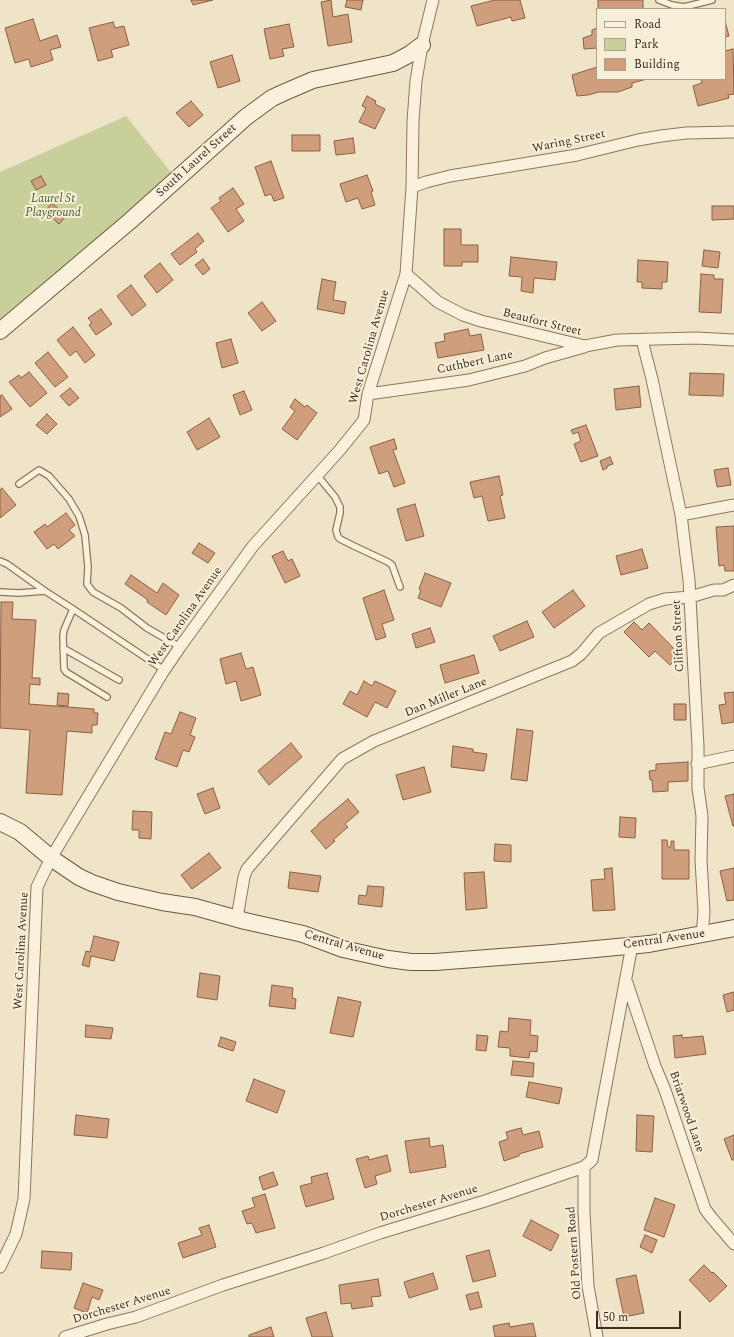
<!DOCTYPE html>
<style>
body{margin:0}
#map{position:relative;width:734px;height:1337px;overflow:hidden;background:#f0e4c8;font-family:Spectral,serif}
canvas{display:block}
.legend{position:absolute;left:596px;top:8px;width:130px;height:72px;box-sizing:border-box;background:#f7eed8;border:1px solid #ada18e;margin:0;padding:5px 7px;list-style:none;font-size:12px;color:#3d2e20}
.legend li{display:flex;align-items:center;gap:8px;height:20px}
.legend b{width:20px;border:1px solid #ada18e}
.scale{position:absolute;left:596px;top:1311px;width:85px;height:18px;box-sizing:border-box;border:2px solid #3d2e20;border-top:0;padding-left:5px;font-size:12px;line-height:14px;white-space:nowrap;color:#3d2e20;-webkit-text-stroke:3px #f7eed8;paint-order:stroke}
</style>
<div id="map">
<canvas width="734" height="1337"></canvas>
<ul class="legend">
<li><b style="height:5px;background:#faf1dc"></b>Road</li>
<li><b style="height:11px;background:#c9cf9b"></b>Park</li>
<li><b style="height:11px;background:#cf9f7d"></b>Building</li>
</ul>
<div class="scale">50 m</div>
</div>
<script>
const g = document.querySelector('canvas').getContext('2d');
g.lineJoin = 'round';
function paint(path, color) { g.fillStyle = color; g.fill(path, 'evenodd'); }
const poly = rows => new Path2D(rows.map(r => 'M' + r).join(''));
function stroke(path, color, width, dash) { g.strokeStyle = color; g.lineWidth = width; g.lineCap = dash ? 'butt' : 'round'; g.setLineDash(dash || []); g.stroke(path); }
function label(font, color, halo, rows, align = 'center') {
  g.font = font + ' Spectral,serif'; g.lineWidth = 4; g.setLineDash([]); g.textBaseline = 'middle'; g.strokeStyle = halo; g.fillStyle = color; for (const [text, x, y, turn = 0] of rows) {
    g.save(); g.translate(x, y); g.rotate((+turn || 0) * Math.PI / 180); g.textAlign = isNaN(turn) ? turn : align; if (halo) g.strokeText(text, 0, 0); g.fillText(text, 0, 0); g.restore();
  }
}
paint(poly([
 [126,116,174,176,0,322,0,172]
]), '#c9cf9b');
const building = poly([
 [191,0,213,0,193,5,191,0],
 [331,0,333,17,348,14,352,42,328,46,321,2,331,0],
 [347,0,363,0,361,10,345,7,347,0],
 [495,0,520,0,525,18,512,21,511,17,477,26,471,6,495,0],
 [598,0,643,0,643,9,598,9,598,0],
 [33,19,40,41,57,35,61,47,50,50,53,60,31,67,29,59,15,63,5,28,33,19],
 [725,21,729,36,725,37,725,21],
 [113,22,115,28,124,26,129,45,111,50,113,57,98,61,89,28,113,22],
 [289,24,294,47,282,49,284,56,270,59,264,29,289,24],
 [597,28,597,48,584,49,583,38,592,35,592,30,597,28],
 [733,49,734,94,728,95,729,98,698,106,693,86,702,83,701,79,725,79,725,51,733,49],
 [232,55,240,81,218,88,210,62,232,55],
 [597,67,597,79,647,79,632,83,632,87,618,92,599,92,588,95,577,96,573,80,572,75,597,67],
 [367,96,376,101,375,104,385,109,375,129,359,122,366,108,362,106,367,96],
 [191,101,203,115,189,127,176,113,191,101],
 [292,135,320,135,320,151,292,151,292,135],
 [353,138,355,153,336,155,334,141,353,138],
 [271,161,284,198,274,201,271,194,265,196,255,167,271,161],
 [367,175,373,191,371,192,375,205,362,209,358,198,346,202,340,184,367,175],
 [41,176,46,185,36,190,31,181,41,176],
 [233,188,244,204,236,209,244,221,228,232,211,208,221,201,219,198,233,188],
 [52,203,66,216,59,224,45,211,52,203],
 [712,206,734,206,734,219,712,220,712,206],
 [444,229,461,229,461,245,478,245,478,262,462,262,462,266,444,266,444,229],
 [198,233,204,241,195,249,197,252,180,265,171,254,198,233],
 [704,250,720,252,718,268,702,266,704,250],
 [511,257,557,262,555,280,534,278,533,293,521,291,522,277,509,276,511,257],
 [203,259,210,269,203,275,195,265,203,259],
 [638,260,668,262,667,282,662,282,662,289,642,288,642,282,637,282,638,260],
 [160,263,173,280,157,293,144,276,160,263],
 [701,274,714,275,714,279,723,279,721,313,699,312,701,274],
 [322,279,336,282,333,300,346,302,344,314,317,309,322,279],
 [131,285,146,305,132,316,117,296,131,285],
 [262,302,276,321,262,331,248,313,262,302],
 [101,309,112,324,96,335,89,325,92,323,88,318,101,309],
 [73,327,95,355,85,363,76,351,70,356,57,340,73,327],
 [468,329,470,336,481,334,484,350,438,358,435,343,445,341,444,334,468,329],
 [231,339,238,363,222,368,216,343,231,339],
 [48,352,68,377,55,387,35,363,48,352],
 [29,372,47,393,30,407,9,382,19,375,21,378,29,372],
 [690,373,724,374,723,396,689,395,690,373],
 [639,386,641,407,616,410,614,389,639,386],
 [70,388,79,398,69,406,60,396,70,388],
 [244,391,252,410,240,415,233,395,244,391],
 [2,395,12,409,0,417,0,396,2,395],
 [295,399,305,407,307,405,317,413,297,440,282,429,295,411,290,407,295,399],
 [47,414,57,424,47,434,36,425,47,414],
 [209,418,220,437,197,450,187,432,209,418],
 [586,425,598,456,581,462,574,444,581,441,578,432,573,434,571,430,586,425],
 [394,439,397,449,393,450,405,483,394,487,388,471,379,474,370,447,394,439],
 [610,457,613,464,607,466,607,468,603,470,600,461,610,457],
 [728,468,731,485,717,487,714,470,728,468],
 [499,476,503,495,500,496,505,518,488,521,482,496,474,498,470,482,499,476],
 [2,488,16,505,0,518,0,490,2,488],
 [415,504,424,536,406,541,397,509,415,504],
 [66,513,75,525,69,530,75,536,58,549,54,544,47,549,34,532,45,524,47,527,66,513],
 [734,526,734,571,725,571,724,565,719,566,716,527,734,526],
 [199,543,215,553,208,563,192,553,199,543],
 [642,549,648,568,621,575,616,556,642,549],
 [283,551,288,561,292,559,300,576,285,583,272,556,283,551],
 [425,573,451,583,441,607,418,598,421,590,419,589,425,573],
 [131,575,157,593,163,583,179,595,166,615,147,602,148,600,125,584,131,575],
 [384,590,394,620,382,624,386,637,376,640,363,598,384,590],
 [573,590,585,606,554,628,542,612,573,590],
 [1,602,13,602,12,619,36,620,32,678,40,678,40,685,30,684,29,704,94,709,94,713,98,713,97,725,92,725,92,733,67,731,62,795,26,793,30,730,0,728,1,602],
 [527,621,534,637,500,651,493,636,527,621],
 [634,622,642,630,649,623,680,655,670,665,655,651,649,657,624,632,634,622],
 [430,628,435,642,416,648,412,634,430,628],
 [241,653,246,669,253,667,261,695,241,701,236,681,226,684,220,659,241,653],
 [474,655,479,673,445,683,440,665,474,655],
 [364,681,372,686,375,681,396,691,387,708,375,702,367,717,343,704,350,691,357,695,364,681],
 [734,692,734,722,722,724,719,705,726,704,724,693,734,692],
 [58,693,69,694,68,706,57,705,58,693],
 [674,704,686,704,686,720,674,720,674,704],
 [180,712,196,718,190,735,195,737,189,752,183,750,177,767,155,759,165,732,171,734,180,712],
 [517,729,533,731,527,781,511,779,517,729],
 [291,743,302,757,269,785,258,771,291,743],
 [453,746,473,749,473,752,487,754,484,771,451,767,453,746],
 [688,762,688,781,668,782,668,791,653,792,652,780,650,780,649,771,656,770,656,764,688,762],
 [424,767,431,792,403,800,396,775,424,767],
 [213,788,220,808,205,814,197,794,213,788],
 [734,794,734,826,733,826,725,796,734,794],
 [348,799,359,812,345,824,348,827,333,840,335,841,326,849,311,831,318,825,318,824,348,799],
 [133,811,152,812,151,839,139,838,139,830,132,830,133,811],
 [620,817,636,818,635,838,619,837,620,817],
 [662,840,667,840,668,847,671,847,671,841,674,841,674,850,689,850,689,879,662,879,662,840],
 [495,844,511,845,511,862,494,861,495,844],
 [209,853,221,868,192,889,181,875,209,853],
 [612,868,615,910,593,911,591,880,605,879,604,869,612,868],
 [734,868,734,900,727,901,720,871,734,868],
 [290,872,321,876,318,892,288,888,290,872],
 [484,872,487,908,466,910,464,873,484,872],
 [368,886,384,887,382,907,358,904,359,895,366,896,368,886],
 [94,936,119,942,114,961,91,956,89,967,82,965,86,951,90,952,94,936],
 [200,973,220,976,217,1000,197,997,200,973],
 [272,985,293,988,292,998,296,999,295,1009,269,1006,272,985],
 [734,992,734,1010,727,1012,723,995,734,992],
 [338,997,361,1002,353,1037,330,1033,338,997],
 [509,1018,531,1020,530,1035,538,1036,537,1052,530,1051,529,1058,510,1056,510,1048,498,1047,500,1031,508,1032,509,1018],
 [86,1025,113,1028,111,1039,85,1037,86,1025],
 [477,1035,488,1036,486,1051,476,1050,477,1035],
 [682,1035,682,1038,703,1036,706,1054,675,1058,673,1036,682,1035],
 [221,1037,236,1042,233,1051,218,1046,221,1037],
 [513,1061,534,1063,533,1077,511,1075,513,1061],
 [254,1079,285,1091,277,1113,246,1101,254,1079],
 [529,1082,562,1088,559,1104,526,1097,529,1082],
 [76,1115,109,1119,107,1138,74,1135,76,1115],
 [637,1115,654,1116,652,1152,636,1151,637,1115],
 [521,1128,523,1135,539,1131,543,1147,519,1154,519,1156,504,1161,499,1142,508,1139,506,1132,521,1128],
 [734,1135,734,1160,732,1160,724,1139,734,1135],
 [429,1138,430,1147,443,1145,446,1167,410,1173,405,1141,429,1138],
 [387,1155,391,1171,375,1176,377,1184,365,1188,356,1159,368,1156,369,1160,387,1155],
 [273,1172,278,1185,263,1190,259,1177,273,1172],
 [327,1173,334,1199,306,1207,300,1186,312,1183,311,1177,327,1173],
 [265,1194,275,1228,256,1233,252,1223,247,1224,242,1211,255,1207,252,1198,265,1194],
 [655,1198,675,1205,664,1237,644,1230,655,1198],
 [531,1220,559,1235,551,1251,523,1236,531,1220],
 [209,1225,216,1247,183,1258,178,1243,202,1235,199,1228,209,1225],
 [645,1235,657,1240,652,1253,640,1247,645,1235],
 [489,1250,496,1276,473,1282,466,1256,489,1250],
 [42,1251,72,1253,71,1270,41,1268,42,1251],
 [704,1265,712,1273,713,1272,727,1286,710,1302,689,1280,704,1265],
 [433,1273,438,1289,409,1298,404,1282,433,1273],
 [636,1275,644,1313,624,1317,616,1279,636,1275],
 [378,1279,381,1296,371,1297,373,1306,352,1309,351,1303,341,1304,339,1285,378,1279],
 [83,1283,103,1290,99,1300,92,1297,87,1313,74,1308,83,1283],
 [478,1292,482,1307,470,1310,466,1295,478,1292],
 [326,1312,333,1337,312,1337,306,1318,326,1312],
 [509,1323,510,1327,533,1323,536,1337,495,1337,493,1326,509,1323],
 [271,1327,274,1337,249,1337,249,1335,271,1327]
]);
paint(building, '#cf9f7d');
stroke(building, '#8d5f41', 1);
const lane = poly([
 [659,0,672,5,684,7,712,0],
 [317,475,335,497,340,507,340,513,336,530,338,537,340,539,354,546,388,562,392,565,400,587],
 [19,484,39,470,49,476,69,499,79,516,85,535,88,567,87,584,93,592,121,608,147,628,180,647],
 [0,561,7,564,45,591,73,609,164,670],
 [0,592,19,593,45,591],
 [73,609,64,630,63,636,64,669,66,672,107,697],
 [63,648,119,680]
]);
const street = poly([
 [412,187,426,182,450,176,577,155,638,140,661,136,686,133,734,132],
 [406,274,438,302,463,315,481,321,585,346,617,340,696,338,734,340],
 [642,340,652,379,681,515,689,580,698,746,698,788,702,816,701,860,704,912,702,935],
 [368,394,469,380,525,366,545,358,584,347],
 [681,515,734,505],
 [697,764,734,756],
 [237,918,244,877,247,869,342,759,374,741,572,661,581,654,599,633,649,604,665,599,690,597,714,590,723,590,734,585],
 [627,983,655,1066,665,1090,705,1209,711,1217,734,1244],
 [584,1167,584,1212,588,1286,597,1337],
 [0,1267,16,1234,24,1199,37,887,51,858,163,672,180,647,253,546,339,451,364,420,368,394,406,274,412,187,413,121,416,81,422,45,433,0],
 [65,1337,107,1324,136,1317,223,1285,324,1253,380,1233,485,1201,584,1167,592,1160,632,945]
]);
const secondary = poly([
 [0,331,130,221,246,117,272,98,285,92,313,80,393,63,410,54,422,45],
 [0,822,20,832,51,858,79,877,92,883,118,892,162,902,195,907,245,921,303,934,343,949,388,959,411,962,435,962,553,953,649,944,734,928]
]);
stroke(lane, '#8d765c', 8);
stroke(street, '#8d765c', 13);
stroke(secondary, '#6f573f', 18);
stroke(lane, '#faf1dc', 5.5);
stroke(street, '#faf1dc', 11);
stroke(secondary, '#faf1dc', 16);
label('12px', '#3d2e20', '#f7eed8', [
 ["Waring Street",569,142,-12],
 ["South Laurel Street",197,161,-42],
 ["Beaufort Street",542,323,14],
 ["West Carolina Avenue",370,347,-74],
 ["Cuthbert Lane",475,363,-12],
 ["West Carolina Avenue",186,617,-55],
 ["Clifton Street",679,636,-93],
 ["Dan Miller Lane",446,698,-22],
 ["Central Avenue",664,940,-8],
 ["Central Avenue",344,946,16],
 ["West Carolina Avenue",22,951,-87],
 ["Briarwood Lane",686,1112,71],
 ["Dorchester Avenue",429,1204,-17],
 ["Old Postern Road",575,1253,-94],
 ["Dorchester Avenue",122,1306,-17]
]);
label('italic 12px', '#4d5a26', '#f7eed8', [
 ["Laurel St",53,200],
 ["Playground",53,214]
]);
</script>
